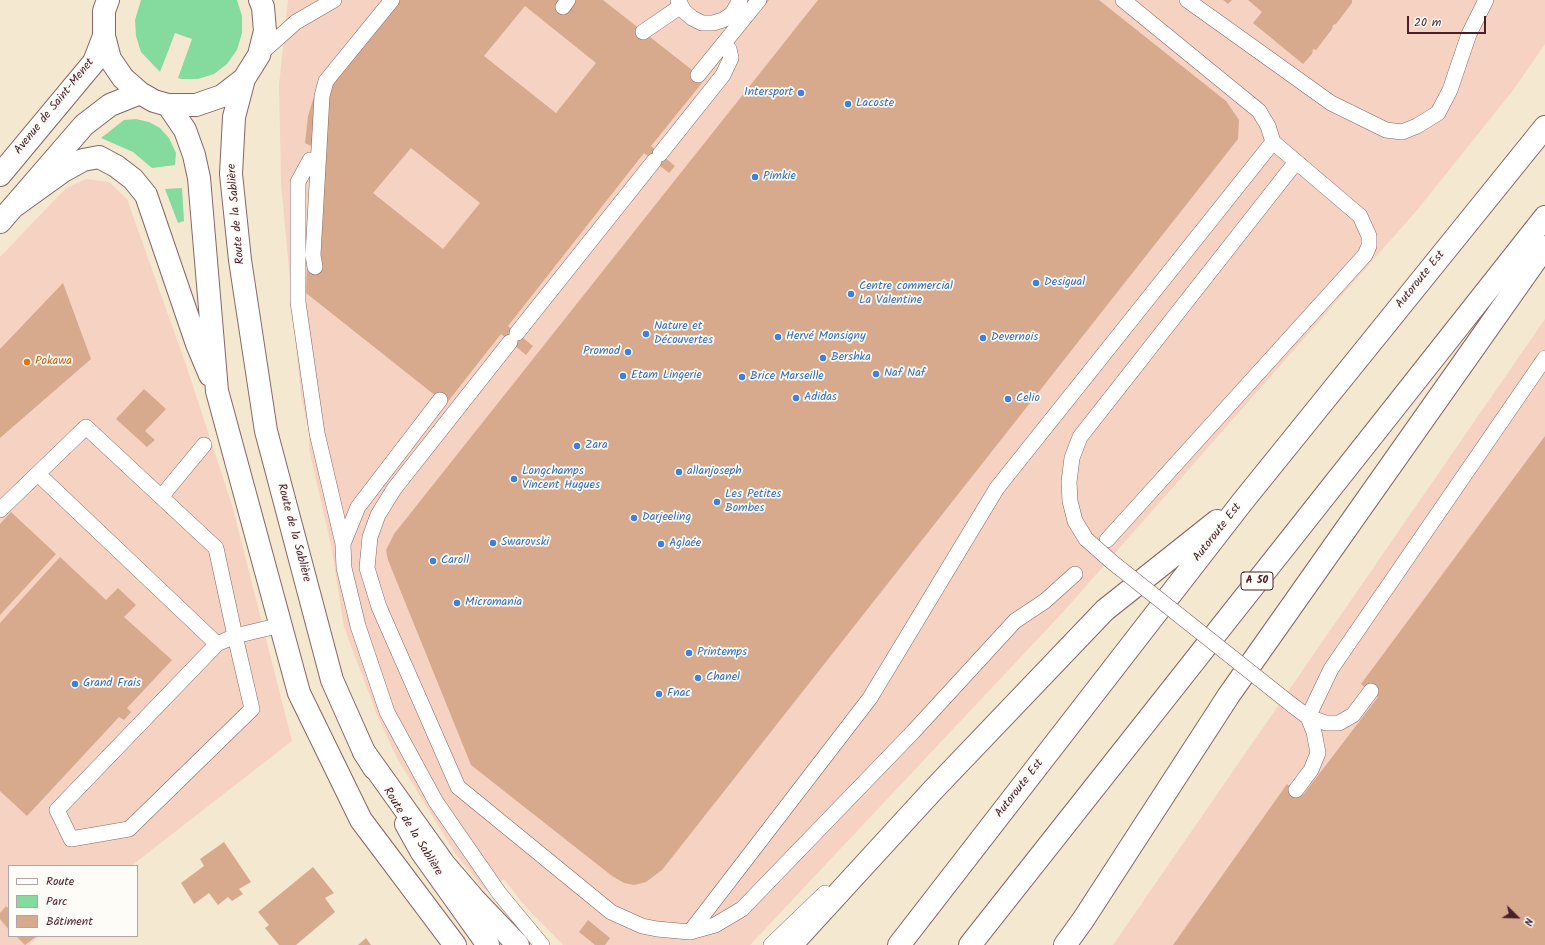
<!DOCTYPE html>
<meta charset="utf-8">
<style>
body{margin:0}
#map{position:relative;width:1545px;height:945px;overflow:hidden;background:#f4e8d1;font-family:Kalam,sans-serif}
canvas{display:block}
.legend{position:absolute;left:8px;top:865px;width:130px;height:72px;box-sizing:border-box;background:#fdfcf7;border:1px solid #b5a4a5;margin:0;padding:5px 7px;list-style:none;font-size:12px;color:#4a1f2b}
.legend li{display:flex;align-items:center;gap:8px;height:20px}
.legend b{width:20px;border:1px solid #b5a4a5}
.north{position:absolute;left:1497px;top:897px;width:40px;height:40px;-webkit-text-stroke:3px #fdfcf7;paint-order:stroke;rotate:113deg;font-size:11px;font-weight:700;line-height:16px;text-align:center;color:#4a1f2b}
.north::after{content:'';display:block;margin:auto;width:14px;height:18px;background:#4a1f2b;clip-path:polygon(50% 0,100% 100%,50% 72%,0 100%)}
.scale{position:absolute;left:1407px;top:16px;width:79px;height:18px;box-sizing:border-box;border:2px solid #4a1f2b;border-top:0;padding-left:5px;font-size:12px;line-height:14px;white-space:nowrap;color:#4a1f2b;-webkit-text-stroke:3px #fdfcf7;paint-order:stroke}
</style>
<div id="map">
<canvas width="1545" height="945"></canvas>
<ul class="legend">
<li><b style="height:5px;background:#fff"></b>Route</li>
<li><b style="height:11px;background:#85da9d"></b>Parc</li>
<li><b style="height:11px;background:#d8aa8d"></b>Bâtiment</li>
</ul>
<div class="north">N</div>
<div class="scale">20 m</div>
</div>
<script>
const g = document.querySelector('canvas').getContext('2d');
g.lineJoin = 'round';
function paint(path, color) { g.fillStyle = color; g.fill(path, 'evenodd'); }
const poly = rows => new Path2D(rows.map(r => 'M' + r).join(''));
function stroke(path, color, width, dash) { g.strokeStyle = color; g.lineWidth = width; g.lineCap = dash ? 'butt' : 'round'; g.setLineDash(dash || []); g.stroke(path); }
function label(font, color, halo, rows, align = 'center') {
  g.font = font + ' Kalam,sans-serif'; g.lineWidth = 3.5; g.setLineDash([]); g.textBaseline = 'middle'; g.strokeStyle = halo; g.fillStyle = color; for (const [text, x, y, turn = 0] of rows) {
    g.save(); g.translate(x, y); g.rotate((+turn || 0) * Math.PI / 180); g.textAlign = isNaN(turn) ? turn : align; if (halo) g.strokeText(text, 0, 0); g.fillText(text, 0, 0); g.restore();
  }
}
paint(poly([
 [288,0,1545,0,1545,44,1514,89,1418,209,1064,611,750,945,563,945,524,905,504,879,486,891,455,853,397,758,377,715,344,627,331,545,309,449,309,432,301,396,281,184,279,85],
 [86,179,109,182,127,199,186,365,232,505,292,741,131,866,9,866,9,936,40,936,29,945,0,945,0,257,66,188],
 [1545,319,1545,945,1113,945]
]), '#f6d2c3');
paint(poly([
 [141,0,237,0,242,16,242,33,237,50,227,64,214,74,198,79,181,79,178,78,192,39,175,33,160,72,141,52,136,36,135,20],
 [136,119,149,122,160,128,169,138,176,153,175,165,152,168,133,152,101,138,124,120],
 [182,188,184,221,178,223,165,189]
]), '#85da9d');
paint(poly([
 [400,0,603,0,692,70,749,0,769,0,651,146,675,166,669,173,644,153,508,326,533,346,526,355,501,334,446,404,306,293,311,146,305,143,308,116,320,76,332,86],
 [525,6,596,63,556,113,484,56],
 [411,148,480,203,443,249,373,193],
 [818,0,1099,0,1226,101,1239,120,1238,139,662,870,646,882,634,885,624,883,612,876,471,765,388,560,386,550,394,534],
 [1223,0,1232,0,1228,4],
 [1248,0,1352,0,1352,3,1336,24,1333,25,1332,29,1316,50,1313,49,1312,54,1303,64,1253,23,1262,12],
 [63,283,91,359,0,438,0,349],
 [144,389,166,409,145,431,155,440,147,447,116,419],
 [1545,436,1545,945,1173,945,1287,784,1303,795,1378,697,1361,684],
 [11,512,56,554,0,615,0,524],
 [60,557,106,600,118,588,136,605,124,617,172,660,127,708,131,712,124,720,119,717,27,816,0,791,0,623],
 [224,842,251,882,239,889,243,894,232,901,228,897,218,905,209,893,194,904,181,883,204,866,200,859],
 [313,867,334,893,325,898,335,912,296,945,279,945,265,928,269,925,258,912],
 [6,906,9,909,9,930,0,919,0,913],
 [588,920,610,938,605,945,595,945,579,932],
 [16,936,37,936,25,945],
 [366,938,371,945,358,945]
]), '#d8aa8d');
const lane = poly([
 [678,0,684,11,692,18,702,23,713,23,723,20,732,14,740,0],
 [1187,0,1331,103,1386,130,1402,132,1417,126,1438,113,1450,90,1469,34,1486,0],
 [563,7,568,0],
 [643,32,681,6],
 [259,55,296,22,334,0],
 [698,75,759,0],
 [660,154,723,75,731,58,729,49],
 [310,160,298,182,298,302,317,433,343,544],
 [315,267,313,255,322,96,326,81,392,0],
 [517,333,654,161],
 [510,342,394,489,378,515,370,537,367,568,379,607,458,787,611,912,642,926,657,929,690,932,715,925,742,909,913,732,1015,621,1045,601,1075,574],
 [440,400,358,507,343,544,344,568,358,626,387,712,436,802,499,893,542,945],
 [38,474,217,644],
 [161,497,204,445],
 [0,510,86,427,216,548,235,636,252,709,129,829,71,839,57,810,217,644,235,636,281,625],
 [1086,539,1075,521,1070,501,1069,482,1072,458,1080,437,1296,162],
 [1107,540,1365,255,1369,246,1369,236,1360,216,1273,142,1268,126,1259,111,1123,0],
 [1292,705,1308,717,1326,723,1339,723,1353,715,1371,691],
 [1296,790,1311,770,1318,753,1314,732,1308,717,1331,669,1545,358],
 [690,932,870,698,997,488,1273,142],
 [771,945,825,893]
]);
const secondary = poly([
 [108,0,104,11,104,36,110,59,123,78,140,93,154,101,168,105,196,105,222,96,244,79,259,55,265,31,263,7,260,0],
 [244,79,234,117,231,174,240,260,266,431,332,680,364,752,374,768],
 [168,105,185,130,194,155,199,178,217,391,299,693,361,820,455,945],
 [0,175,94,62,104,36],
 [13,207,63,171,83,160,99,157,116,166,133,179,146,195,197,344,210,375],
 [0,222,84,125,110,105,140,93],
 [406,824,421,851,488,945]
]);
const highway = poly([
 [364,752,444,864,474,899,518,945],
 [791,945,934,789,1105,610,1217,521],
 [899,945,1243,501,1545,127],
 [970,945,1545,217],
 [1065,945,1083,920,1229,695,1545,247]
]);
stroke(lane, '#866565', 16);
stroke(secondary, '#866565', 24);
stroke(highway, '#866565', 24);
stroke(lane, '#fff', 15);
stroke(secondary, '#fff', 22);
stroke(highway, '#fff', 22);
const laneBridge = poly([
 [1086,539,1112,562,1292,705]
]);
stroke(laneBridge, '#866565', 16, []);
stroke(laneBridge, '#fff', 15);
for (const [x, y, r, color] of [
 [801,93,4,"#3f7fe0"],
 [848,104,4,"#3f7fe0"],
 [755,177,4,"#3f7fe0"],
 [1036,283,4,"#3f7fe0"],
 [851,294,4,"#3f7fe0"],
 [646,334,4,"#3f7fe0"],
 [778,337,4,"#3f7fe0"],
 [983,338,4,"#3f7fe0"],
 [628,352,4,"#3f7fe0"],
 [823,358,4,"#3f7fe0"],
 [27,362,4,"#e8710a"],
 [876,374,4,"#3f7fe0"],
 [623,376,4,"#3f7fe0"],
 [742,377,4,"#3f7fe0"],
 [796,398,4,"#3f7fe0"],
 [1008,399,4,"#3f7fe0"],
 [577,446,4,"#3f7fe0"],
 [679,472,4,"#3f7fe0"],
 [514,479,4,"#3f7fe0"],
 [717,502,4,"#3f7fe0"],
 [634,518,4,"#3f7fe0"],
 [493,543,4,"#3f7fe0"],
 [661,544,4,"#3f7fe0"],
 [433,561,4,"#3f7fe0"],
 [457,603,4,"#3f7fe0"],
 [689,653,4,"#3f7fe0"],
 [698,678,4,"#3f7fe0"],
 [75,684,4,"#3f7fe0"],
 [659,694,4,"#3f7fe0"]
]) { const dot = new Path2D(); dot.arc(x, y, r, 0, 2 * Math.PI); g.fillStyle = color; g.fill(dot); stroke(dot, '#fdfcf7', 1.5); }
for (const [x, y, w] of [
 [1257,581,32]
]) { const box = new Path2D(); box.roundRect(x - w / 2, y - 9, w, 18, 3); g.fillStyle = '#fdfcf7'; g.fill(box); stroke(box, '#4a1f2b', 1); }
label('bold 11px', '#4a1f2b', null, [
 ["A 50",1257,581]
]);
label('12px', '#366cbe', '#fdfcf7', [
 ["Intersport",793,93,"right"],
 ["Lacoste",856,104],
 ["Pimkie",763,177],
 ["Desigual",1044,283],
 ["Centre commercial",859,287],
 ["La Valentine",859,301],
 ["Nature et",654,327],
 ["Découvertes",654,341],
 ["Hervé Monsigny",786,337],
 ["Devernois",991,338],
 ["Promod",620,352,"right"],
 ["Bershka",831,358],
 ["Naf Naf",884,374],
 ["Etam Lingerie",631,376],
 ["Brice Marseille",750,377],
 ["Adidas",804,398],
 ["Celio",1016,399],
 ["Zara",585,446],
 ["Longchamps",522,472],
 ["Vincent Hugues",522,486],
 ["allanjoseph",687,472],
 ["Les Petites",725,495],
 ["Bombes",725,509],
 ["Darjeeling",642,518],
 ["Swarovski",501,543],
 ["Aglaée",669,544],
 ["Caroll",441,561],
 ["Micromania",465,603],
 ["Printemps",697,653],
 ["Chanel",706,678],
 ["Grand Frais",83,684],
 ["Fnac",667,694]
], 'left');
label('12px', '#4a1f2b', '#fdfcf7', [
 ["Avenue de Saint-Menet",55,107,-51],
 ["Route de la Sablière",237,214,-95],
 ["Autoroute Est",1421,280,-51],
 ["Route de la Sablière",293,533,75],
 ["Autoroute Est",1218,533,-52],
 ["Autoroute Est",1020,789,-52],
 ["Route de la Sablière",412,832,58]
]);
label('12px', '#c56008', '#fdfcf7', [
 ["Pokawa",35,362]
], 'left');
</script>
